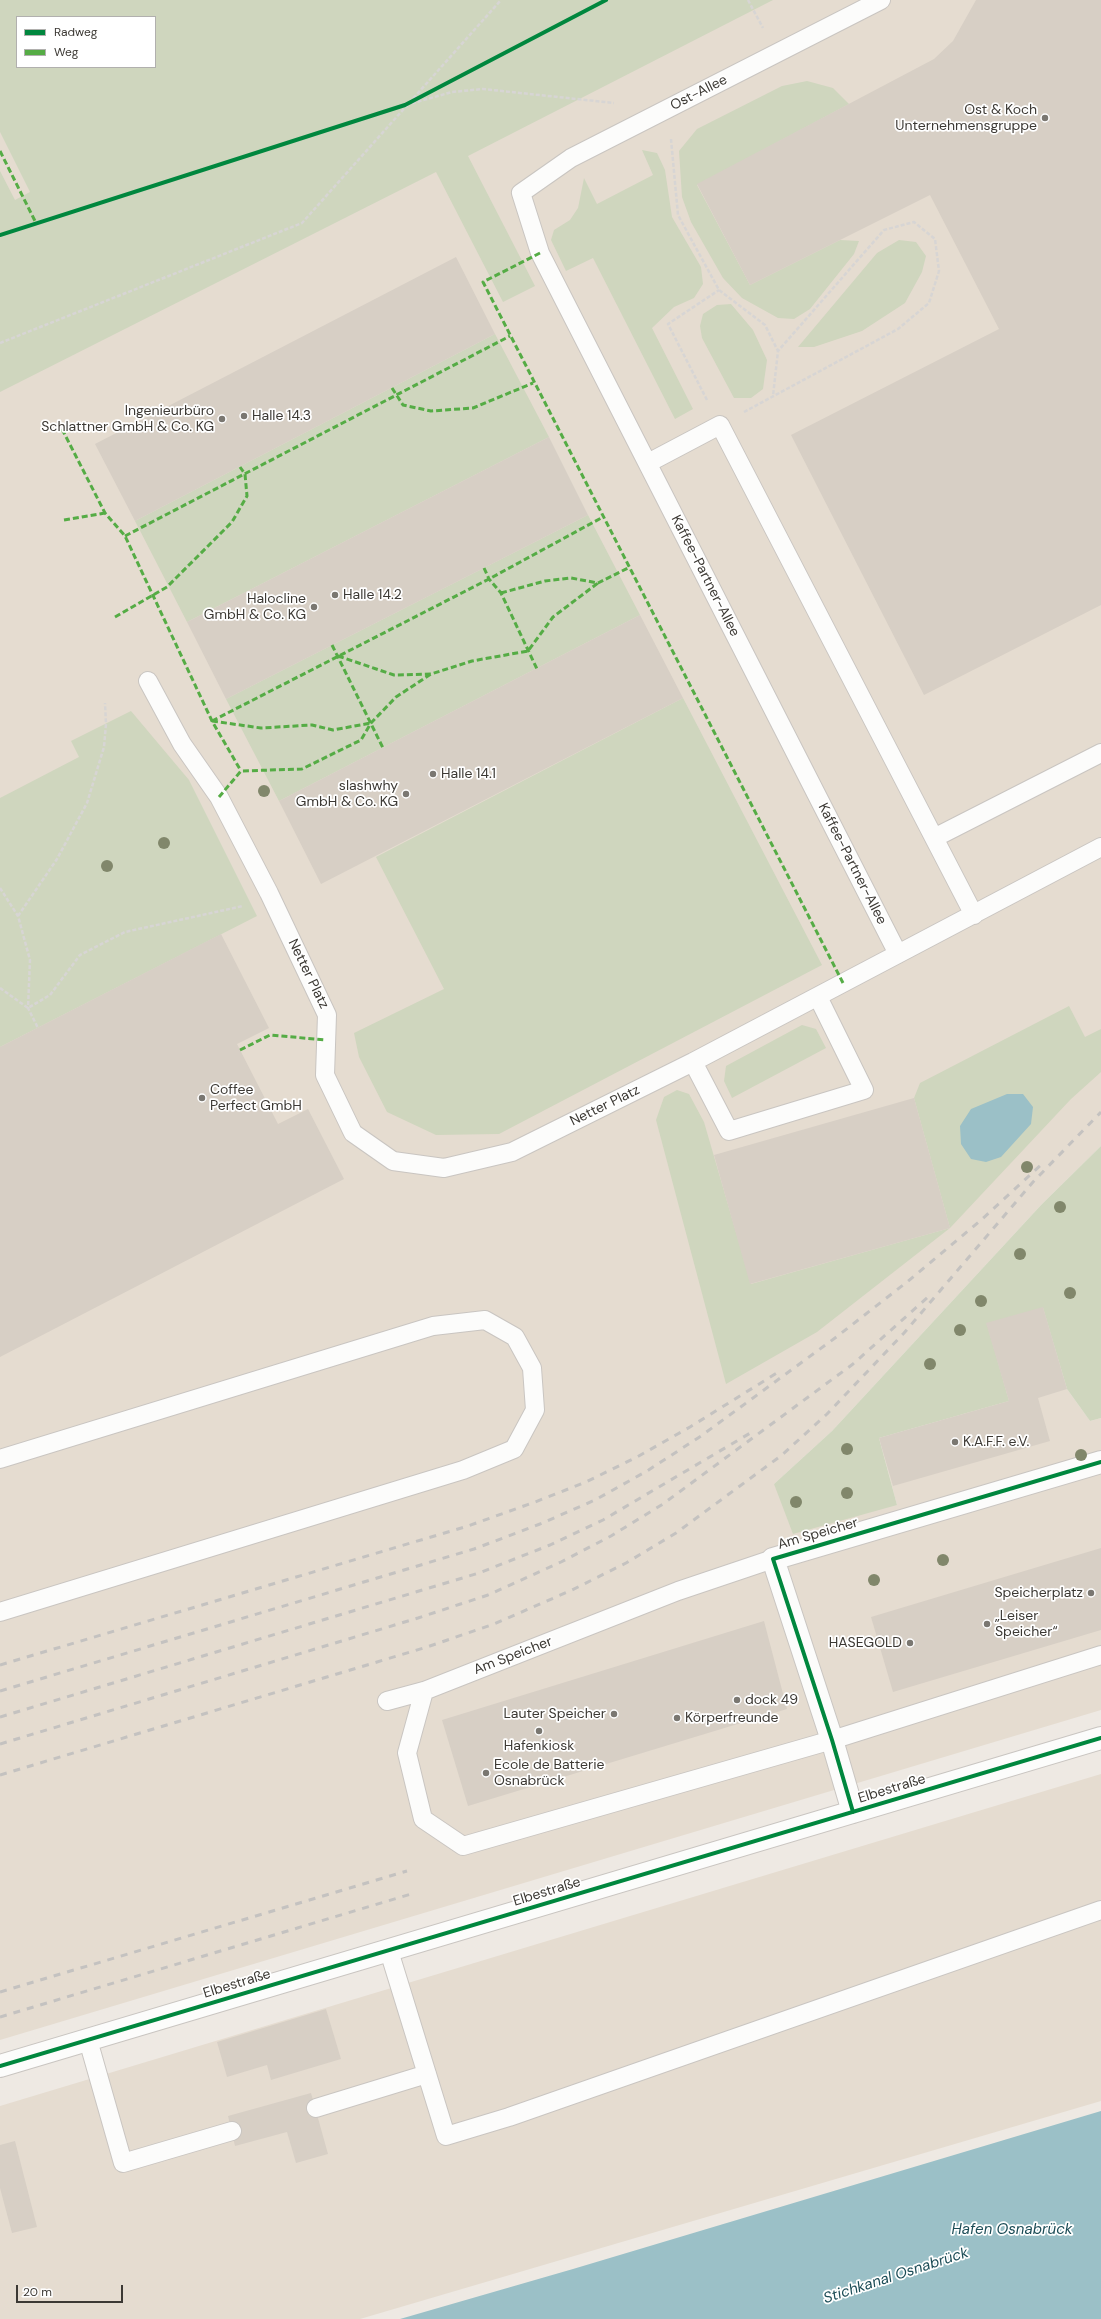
<!DOCTYPE html>
<meta charset="utf-8">
<style>
body{margin:0}
#map{position:relative;width:1101px;height:2319px;overflow:hidden;background:#eee9e3;font-family:"DM Sans",sans-serif}
canvas{display:block}
.legend{position:absolute;left:16px;top:16px;width:140px;height:52px;box-sizing:border-box;background:#fff;border:1px solid #b1b0ae;margin:0;padding:5px 7px;list-style:none;font-size:12px;color:#3c3934}
.legend li{display:flex;align-items:center;gap:8px;height:20px}
.legend b{width:20px;border:1px solid #b1b0ae}
.scale{position:absolute;left:16px;top:2285px;width:107px;height:18px;box-sizing:border-box;border:2px solid #3c3934;border-top:0;padding-left:5px;font-size:12px;line-height:14px;white-space:nowrap;color:#3c3934;-webkit-text-stroke:3px #fff;paint-order:stroke}
</style>
<div id="map">
<canvas width="1101" height="2319"></canvas>
<ul class="legend">
<li><b style="height:5px;background:#00873e"></b>Radweg</li>
<li><b style="height:5px;background:#55ac45"></b>Weg</li>
</ul>
<div class="scale">20 m</div>
</div>
<script>
const g = document.querySelector('canvas').getContext('2d');
g.lineJoin = 'round';
function paint(path, color) { g.fillStyle = color; g.fill(path, 'evenodd'); }
const poly = rows => new Path2D(rows.map(r => 'M' + r).join(''));
function stroke(path, color, width, dash) { g.strokeStyle = color; g.lineWidth = width; g.lineCap = dash ? 'butt' : 'round'; g.setLineDash(dash || []); g.stroke(path); }
function label(font, color, halo, rows, align = 'center') {
  g.font = font + ' "DM Sans",sans-serif'; g.lineWidth = 3.5; g.setLineDash([]); g.textBaseline = 'middle'; g.strokeStyle = halo; g.fillStyle = color; for (const [text, x, y, turn = 0] of rows) {
    g.save(); g.translate(x, y); g.rotate((+turn || 0) * Math.PI / 180); g.textAlign = isNaN(turn) ? turn : align; if (halo) g.strokeText(text, 0, 0); g.fillText(text, 0, 0); g.restore();
  }
}
paint(poly([
 [0,0,1101,0,1101,1146,1042,1204,832,1431,774,1484,897,1505,879,1438,1008,1401,986,1323,1043,1307,1067,1389,1090,1421,1101,1418,1101,1710,0,2040],
 [17,17,155,17,155,67,17,67],
 [1101,1774,1101,2101,360,2319,0,2319,0,2106]
]), '#e5dcd0');
paint(poly([
 [0,0,773,0,468,156,535,286,503,302,436,172,0,392,0,171,15,200,30,192,0,132],
 [17,17,155,17,155,67,17,67],
 [807,81,833,88,849,104,697,185,750,285,840,240,859,241,854,254,810,309,794,319,778,318,742,298,723,278,691,222,682,197,679,151,697,129,782,86],
 [642,150,657,153,665,170,672,217,701,267,703,284,694,298,674,307,652,328,693,409,675,419,593,258,566,271,551,240,554,230,570,220,578,208,584,178,597,204,653,175],
 [899,240,916,242,926,256,922,272,905,303,862,331,814,347,798,347,877,253],
 [731,304,753,330,767,360,763,389,751,398,734,398,702,338,700,326,703,314,717,305],
 [495,334,549,437,187,622,135,521],
 [588,515,640,615,279,801,226,699],
 [683,698,822,965,499,1134,436,1135,387,1112,359,1057,354,1033,444,989,376,857],
 [131,711,189,780,257,916,0,1047,0,798,79,757,71,741],
 [1069,1006,1085,1037,1101,1029,1101,1072,1071,1099,950,1228,817,1332,726,1384,656,1120,664,1097,677,1090,689,1094,704,1122,751,1284,950,1228,914,1098,920,1083],
 [802,1025,816,1029,826,1048,732,1098,724,1081,726,1066],
 [1101,1146,1101,1418,1090,1421,1067,1389,1043,1308,987,1324,1009,1401,879,1438,897,1505,793,1534,774,1484,832,1431,1042,1204]
]), '#cfd6be');
paint(poly([
 [1007,1094,1023,1094,1033,1107,1031,1124,1001,1157,986,1162,971,1159,961,1144,960,1126,971,1109],
 [1101,2111,1101,2319,400,2319,573,2269]
]), '#9bc0c7');
paint(poly([
 [976,0,1101,0,1101,605,924,695,791,435,999,329,930,195,750,285,697,184,934,59,953,41],
 [456,257,495,334,135,521,95,444],
 [549,437,588,515,226,699,187,622],
 [640,615,683,698,321,884,279,801],
 [221,934,269,1028,237,1044,278,1124,308,1109,344,1179,0,1357,0,1047],
 [914,1098,950,1228,750,1284,714,1155],
 [1043,1307,1067,1389,1038,1398,1050,1441,893,1486,879,1438,1009,1401,986,1323],
 [1101,1548,1101,1630,893,1692,871,1617],
 [764,1621,787,1709,468,1806,442,1720],
 [326,2009,341,2059,271,2080,267,2065,227,2077,217,2042],
 [311,2093,328,2154,296,2163,287,2132,235,2146,228,2116],
 [15,2141,37,2227,12,2233,0,2188,0,2145]
]), '#d7cfc5');
const service = poly([
 [881,0,571,158,521,193,540,253,898,954],
 [648,463,720,425,974,915],
 [148,681,182,744,219,797,269,893,327,1015,325,1075,353,1133,393,1161,444,1168,512,1152,693,1062,1101,847],
 [934,838,1101,753],
 [693,1062,729,1131,864,1090,818,997],
 [0,1459,433,1326,485,1320,515,1337,532,1368,535,1410,514,1449,463,1470,0,1612],
 [424,1691,407,1753,423,1819,463,1846,832,1740,1101,1655],
 [387,1701,424,1691,678,1591,773,1559],
 [389,1951,446,2136,509,2117,1101,1910],
 [88,2040,123,2163,232,2131],
 [316,2108,427,2074]
]);
const minor = poly([
 [853,1812,832,1740,773,1559,1101,1462],
 [0,2066,1101,1738]
]);
stroke(service, '#c9c5c1', 20);
stroke(minor, '#c9c5c1', 24);
stroke(poly([
 [748,0,763,28],
 [406,105,452,92,483,89,614,103],
 [671,139,678,215,719,290,765,325,778,351,773,396],
 [0,343,302,223,501,0],
 [707,400,668,324,719,290],
 [744,412,898,329,929,303,939,271,935,239,914,222,884,230,778,351],
 [0,888,18,916,30,960,28,1008,38,1028],
 [18,916,57,859,87,803,104,747,106,724,105,703],
 [0,988,28,1008,50,995,80,955,125,932,243,906]
]), '#d7d5d4', 2.5, [4, 2]);
stroke(service, '#fcfcfb', 18);
stroke(minor, '#fcfcfb', 22);
stroke(poly([
 [0,1665,468,1526,535,1502,586,1482,637,1457,690,1427,780,1371],
 [0,1691,474,1549,540,1524,595,1500,647,1471,701,1436,835,1338,907,1282,980,1221,1042,1164],
 [0,1717,479,1573,550,1545,603,1520,752,1432],
 [0,1744,418,1618,488,1595,561,1562,611,1536,663,1504,853,1364,928,1297],
 [0,1775,427,1647,494,1624,572,1590,626,1563,676,1533,782,1455,827,1414,904,1333,1033,1182,1101,1112],
 [0,1992,407,1871],
 [0,2017,411,1894]
]), '#c4c2c0', 3, [7, 7]);
stroke(poly([
 [0,151,36,223],
 [540,253,483,282,843,983],
 [392,388,403,405,431,411,473,408,533,383],
 [62,429,105,513,125,536,212,721,241,771],
 [64,520,105,513],
 [125,536,510,336],
 [484,568,489,579,501,593,537,669],
 [501,593,545,581,571,578,598,583,630,567],
 [115,617,167,587,232,522,247,496,245,474,240,467],
 [332,645,383,748],
 [338,656,394,675,431,674,472,661,528,651,553,617,598,583],
 [212,721,489,579,603,517],
 [212,721,261,728,312,725,333,730,371,723],
 [219,797,241,771,302,769,361,740,371,723,396,697,431,674],
 [240,1050,270,1035,326,1040]
]), '#55ac45', 3, [6, 3]);
stroke(poly([
 [0,235,405,105,606,0],
 [853,1812,832,1740,773,1559,1101,1462],
 [0,2066,1101,1738]
]), '#00873e', 4);
g.fillStyle = '#81876b';
for (const [x, y] of [
 [264,791],
 [164,843],
 [107,866],
 [1027,1167],
 [1060,1207],
 [1020,1254],
 [1070,1293],
 [981,1301],
 [960,1330],
 [930,1364],
 [847,1449],
 [1081,1455],
 [847,1493],
 [796,1502],
 [943,1560],
 [874,1580]
]) { g.beginPath(); g.arc(x, y, 6, 0, 2 * Math.PI); g.fill(); }
for (const [x, y, r, color] of [
 [1045,118,4,"#7a7771"],
 [244,416,4,"#7a7771"],
 [222,419,4,"#7a7771"],
 [335,595,4,"#7a7771"],
 [314,607,4,"#7a7771"],
 [433,774,4,"#7a7771"],
 [406,794,4,"#7a7771"],
 [202,1098,4,"#7a7771"],
 [955,1442,4,"#7a7771"],
 [1091,1593,4,"#7a7771"],
 [987,1624,4,"#7a7771"],
 [910,1643,4,"#7a7771"],
 [737,1700,4,"#7a7771"],
 [614,1714,4,"#7a7771"],
 [677,1718,4,"#7a7771"],
 [539,1731,4,"#7a7771"],
 [486,1773,4,"#7a7771"]
]) { const dot = new Path2D(); dot.arc(x, y, r, 0, 2 * Math.PI); g.fillStyle = color; g.fill(dot); stroke(dot, '#fff', 1.5); }
label('14px', '#3c3934', '#fff', [
 ["Ost-Allee",699,93,-27],
 ["Kaffee-Partner-Allee",705,576,63],
 ["Kaffee-Partner-Allee",852,864,63],
 ["Netter Platz",308,974,64],
 ["Netter Platz",605,1106,-26],
 ["Am Speicher",818,1534,-16],
 ["Am Speicher",513,1656,-21],
 ["Elbestraße",892,1789,-17],
 ["Elbestraße",547,1892,-17],
 ["Elbestraße",237,1984,-17]
]);
label('14px', '#3c3934', '#fff', [
 ["Ost & Koch",1037,110,"right"],
 ["Unternehmensgruppe",1037,126,"right"],
 ["Ingenieurbüro",214,411,"right"],
 ["Schlattner GmbH & Co. KG",214,427,"right"],
 ["Halle 14.3",252,416],
 ["Halle 14.2",343,595],
 ["Halocline",306,599,"right"],
 ["GmbH & Co. KG",306,615,"right"],
 ["Halle 14.1",441,774],
 ["slashwhy",398,786,"right"],
 ["GmbH & Co. KG",398,802,"right"],
 ["Coffee",210,1090],
 ["Perfect GmbH",210,1106],
 ["K.A.F.F. e.V.",963,1442],
 ["Speicherplatz",1083,1593,"right"],
 ["„Leiser",995,1616],
 ["Speicher“",995,1632],
 ["HASEGOLD",902,1643,"right"],
 ["dock 49",745,1700],
 ["Lauter Speicher",606,1714,"right"],
 ["Körperfreunde",685,1718],
 ["Hafenkiosk",539,1746,"center"],
 ["Ecole de Batterie",494,1765],
 ["Osnabrück",494,1781]
], 'left');
label('italic 15px', '#1b4c56', '#fff', [
 ["Hafen Osnabrück",1012,2230],
 ["Stichkanal Osnabrück",896,2276,-18]
]);
</script>
